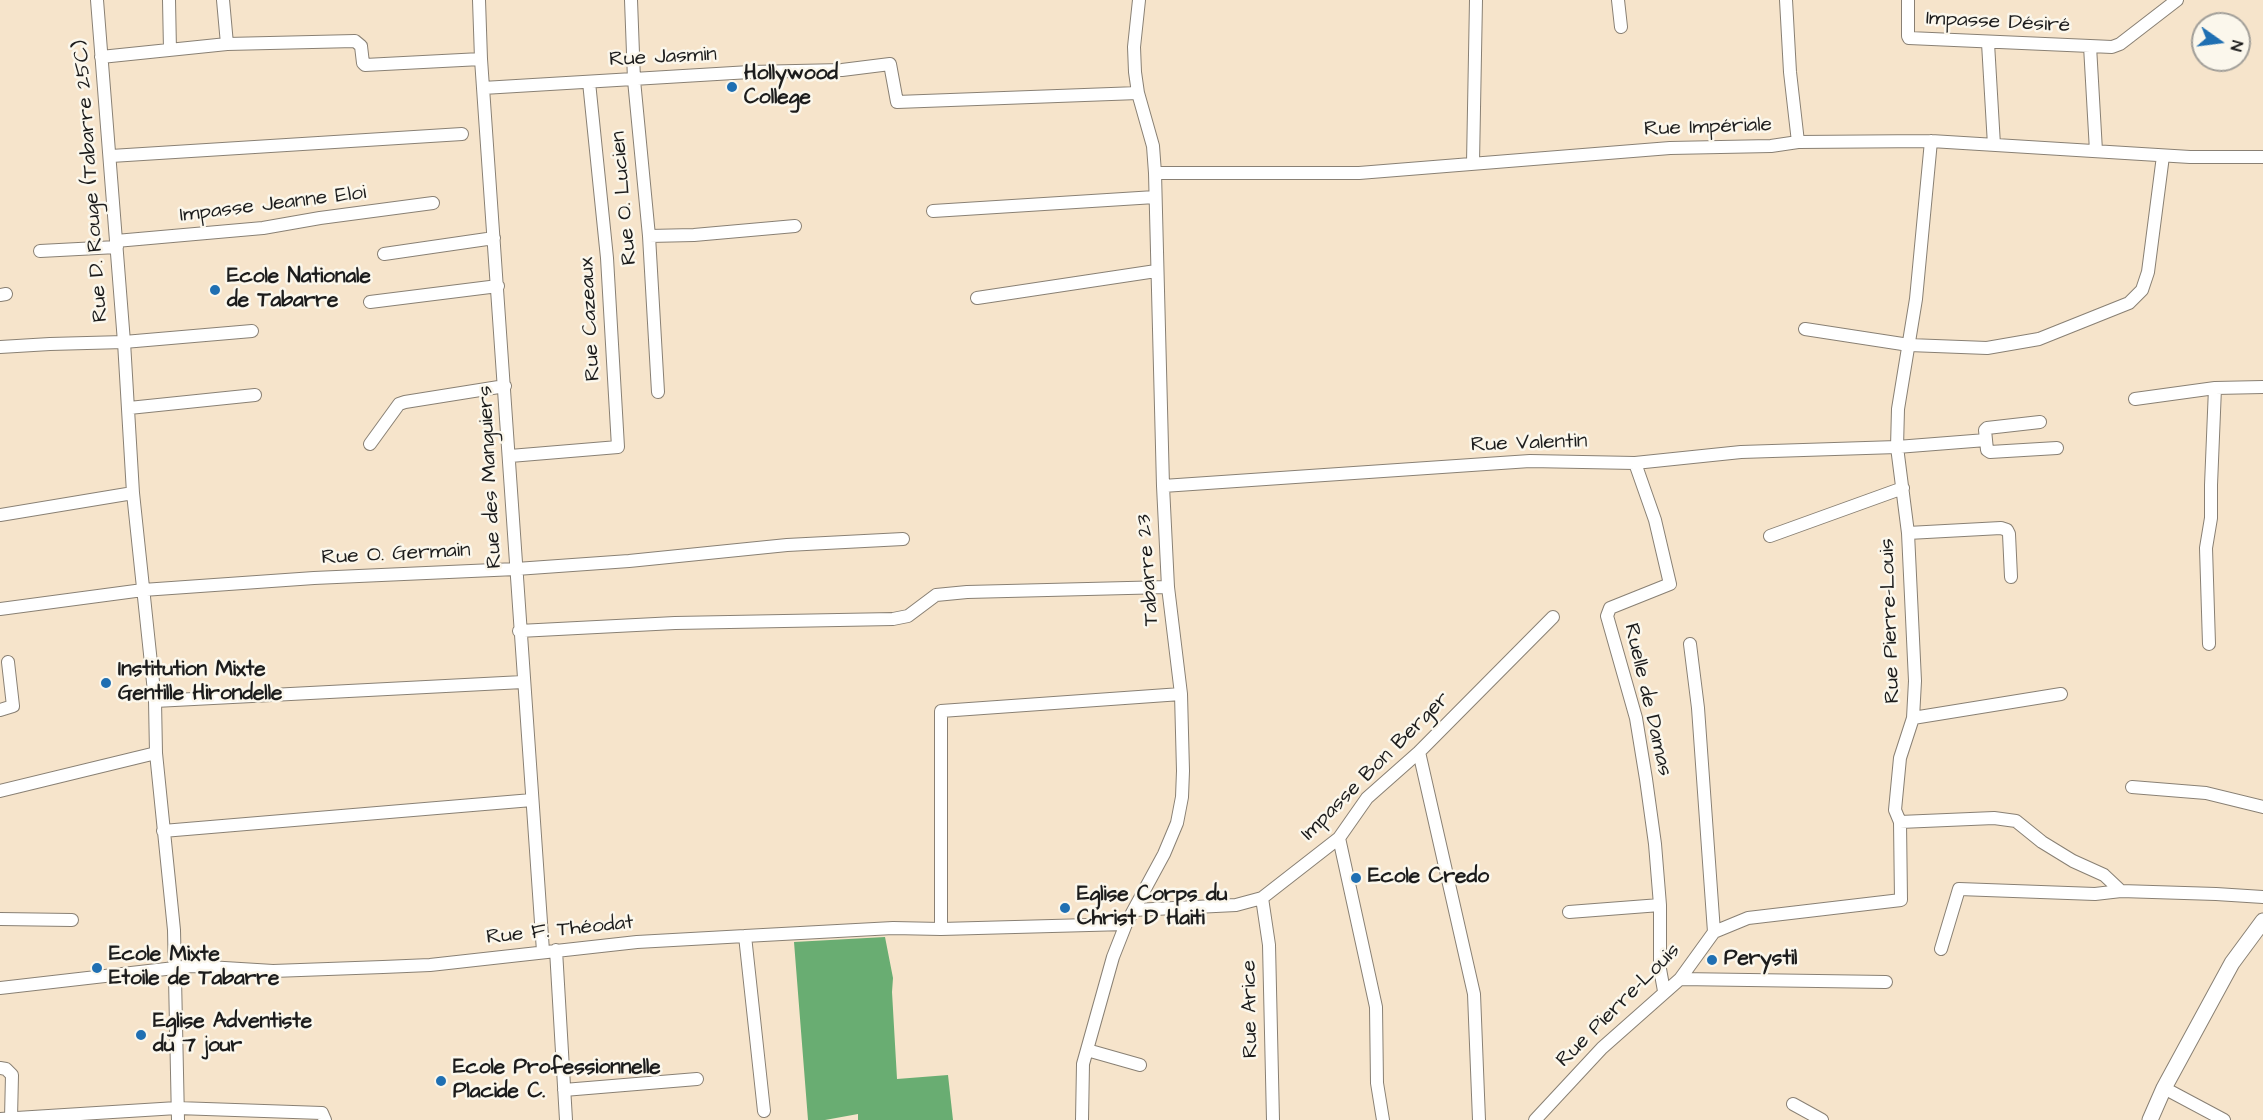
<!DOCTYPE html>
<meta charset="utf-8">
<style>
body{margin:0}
#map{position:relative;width:2263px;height:1120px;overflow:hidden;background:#f6e4cb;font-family:"Architects Daughter",sans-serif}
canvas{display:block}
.north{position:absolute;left:2191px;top:12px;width:60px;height:60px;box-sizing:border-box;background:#fbf7ec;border:2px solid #a29f99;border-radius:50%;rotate:104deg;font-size:16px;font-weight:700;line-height:24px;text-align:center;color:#1c1c1c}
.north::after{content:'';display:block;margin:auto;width:21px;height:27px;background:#1f6fb2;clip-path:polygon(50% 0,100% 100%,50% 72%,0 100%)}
</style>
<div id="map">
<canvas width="2263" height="1120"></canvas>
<div class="north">N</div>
</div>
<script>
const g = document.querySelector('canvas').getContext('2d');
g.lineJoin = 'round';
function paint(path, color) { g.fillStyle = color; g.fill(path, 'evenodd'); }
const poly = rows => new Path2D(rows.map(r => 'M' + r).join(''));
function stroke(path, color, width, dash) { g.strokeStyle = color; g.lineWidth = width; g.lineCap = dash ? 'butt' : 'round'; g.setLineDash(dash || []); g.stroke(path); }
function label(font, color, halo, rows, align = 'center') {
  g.font = font + ' "Architects Daughter",sans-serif'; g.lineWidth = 5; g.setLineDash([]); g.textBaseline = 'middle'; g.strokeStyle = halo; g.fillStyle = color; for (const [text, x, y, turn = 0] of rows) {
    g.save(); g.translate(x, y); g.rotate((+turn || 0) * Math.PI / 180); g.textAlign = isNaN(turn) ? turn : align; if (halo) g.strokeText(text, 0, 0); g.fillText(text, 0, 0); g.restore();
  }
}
paint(poly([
 [885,937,893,978,892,992,897,1079,948,1075,953,1120,858,1120,858,1114,825,1120,808,1120,794,942]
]), '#69ad72');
const minor = poly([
 [169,0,170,50],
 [223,0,227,44],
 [479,0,481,59,543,951],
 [631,0,634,80,649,236,658,392],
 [1618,0,1621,27],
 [1786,0,1790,72,1798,142],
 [1908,0,1908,36,1909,38,2090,46,2096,151],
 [1988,43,1994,145],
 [2090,46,2112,47,2120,44,2177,0],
 [101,57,227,44,355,41,361,46,363,63,365,65,481,59],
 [483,88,750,72,842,70,890,64,897,102,1138,93],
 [111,156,462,134],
 [1473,163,1476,0],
 [1155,173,1359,173,1670,148,1771,146,1798,142,1931,141,2190,157,2263,157],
 [933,211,1155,197],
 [649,236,694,235,795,226],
 [116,241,263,228,320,218,433,203],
 [40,251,117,247],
 [384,254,494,238],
 [0,295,6,294],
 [977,298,1156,271],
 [370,302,498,286],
 [1805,329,1909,345,1987,348,2039,339,2129,303,2142,290,2148,272,2163,156],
 [0,347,50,344,124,342,97,0],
 [2135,399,2215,388,2263,387],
 [129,408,255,395],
 [2040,422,1987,428,1985,430,1987,450,1990,452,2057,448],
 [370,444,399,404,405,402,505,386],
 [510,456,618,447,607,258,589,82],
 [1635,463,1655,520,1670,584,1610,608,1607,616,1636,718,1646,779,1655,844,1660,905,1660,969,1664,991],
 [1163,486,1530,461,1635,463,1741,452,1897,447,1986,440],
 [0,515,133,493],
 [1908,533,2001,528,2007,530,2009,534,2011,577],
 [1770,536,1903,488],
 [0,609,143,590,314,578,516,569,629,561,787,545,903,539],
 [519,631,675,623,893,619,908,616,936,595,967,592,1168,587],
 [1690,644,1698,708,1714,932],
 [2209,644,2206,548,2211,518,2211,485,2215,388],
 [155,701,523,682],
 [0,710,13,706,8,662],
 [1913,718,2061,694],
 [1419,752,1474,994,1479,1120],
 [2132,787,2206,793,2263,807],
 [0,791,156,753],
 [1900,822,1994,818,2016,821,2042,842,2073,861,2104,875,2121,891,2216,894,2263,897],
 [163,831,532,800],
 [1339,838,1376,1007,1377,1083,1383,1120],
 [1262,898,1269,945,1273,1120],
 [1134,910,1236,905,1262,898,1339,838,1367,798,1419,752,1553,617],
 [1569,912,1660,905],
 [0,919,72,920],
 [941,929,941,711,1181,694],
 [745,936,764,1111],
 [1941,949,1959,889,2095,894,2121,891],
 [556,950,566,1120],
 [1680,979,1886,982],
 [0,988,192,966,273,971,383,967,430,965,637,942,745,936,893,928,941,929,1126,924],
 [1087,1050,1140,1065],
 [0,1068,6,1069,12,1075,11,1118],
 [2164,1088,2224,1120],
 [564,1090,697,1079],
 [1793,1104,1822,1120],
 [0,1119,177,1108,322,1113,325,1120],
 [178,1120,174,930,156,753,155,701,133,493,124,342,252,331],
 [1082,1120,1083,1064,1113,957,1126,924,1164,854,1177,823,1182,797,1183,771,1181,694,1168,587,1163,486,1155,173,1153,146,1138,93,1135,72,1134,47,1139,0],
 [1535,1120,1602,1048,1680,979,1714,932,1748,918,1901,900,1900,822,1895,810,1900,758,1913,718,1915,681,1908,533,1897,447,1898,409,1916,299,1931,141]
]);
const tertiary = poly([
 [2150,1120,2164,1088,2232,963,2263,921]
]);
stroke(minor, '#898074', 14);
stroke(tertiary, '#898074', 17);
stroke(minor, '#fff', 12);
stroke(tertiary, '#fff', 15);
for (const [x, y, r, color] of [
 [732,87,6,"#1f6fb2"],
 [215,290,6,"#1f6fb2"],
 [106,683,6,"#1f6fb2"],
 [1356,878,6,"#1f6fb2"],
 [1065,908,6,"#1f6fb2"],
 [1712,960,6,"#1f6fb2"],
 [97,968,6,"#1f6fb2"],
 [141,1035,6,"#1f6fb2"],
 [441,1081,6,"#1f6fb2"]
]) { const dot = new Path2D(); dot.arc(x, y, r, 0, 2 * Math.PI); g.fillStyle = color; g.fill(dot); stroke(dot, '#fbf7ec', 2); }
label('21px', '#1c1c1c', '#fbf7ec', [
 ["Impasse Désiré",1998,23,3],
 ["Rue Jasmin",663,58,-3],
 ["Rue Impériale",1708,128,-2],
 ["Rue D. Rouge (Tabarre 25C)",92,181,-94],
 ["Rue O. Lucien",625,198,-95],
 ["Impasse Jeanne Eloi",273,205,-7],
 ["Rue Cazeaux",591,319,-93],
 ["Rue Valentin",1529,444,-2],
 ["Rue des Manguiers",491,477,-93],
 ["Rue O. Germain",396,555,-3],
 ["Tabarre 23",1149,570,-94],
 ["Rue Pierre-Louis",1891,621,-92],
 ["Ruelle de Damas",1647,700,77],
 ["Impasse Bon Berger",1376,767,-45],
 ["Rue F. Théodat",560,931,-6],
 ["Rue Pierre-Louis",1619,1006,-45],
 ["Rue Arice",1251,1009,-91]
]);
label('bold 21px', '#1c1c1c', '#fbf7ec', [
 ["Hollywood",744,75],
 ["College",744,99],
 ["Ecole Nationale",227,278],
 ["de Tabarre",227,302],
 ["Institution Mixte",118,671],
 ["Gentille Hirondelle",118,695],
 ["Ecole Credo",1368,878],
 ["Eglise Corps du",1077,896],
 ["Christ D Haiti",1077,920],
 ["Ecole Mixte",109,956],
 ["Etoile de Tabarre",109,980],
 ["Perystil",1724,960],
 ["Eglise Adventiste",153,1023],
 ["du 7 jour",153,1047],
 ["Ecole Professionnelle",453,1069],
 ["Placide C.",453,1093]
], 'left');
</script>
